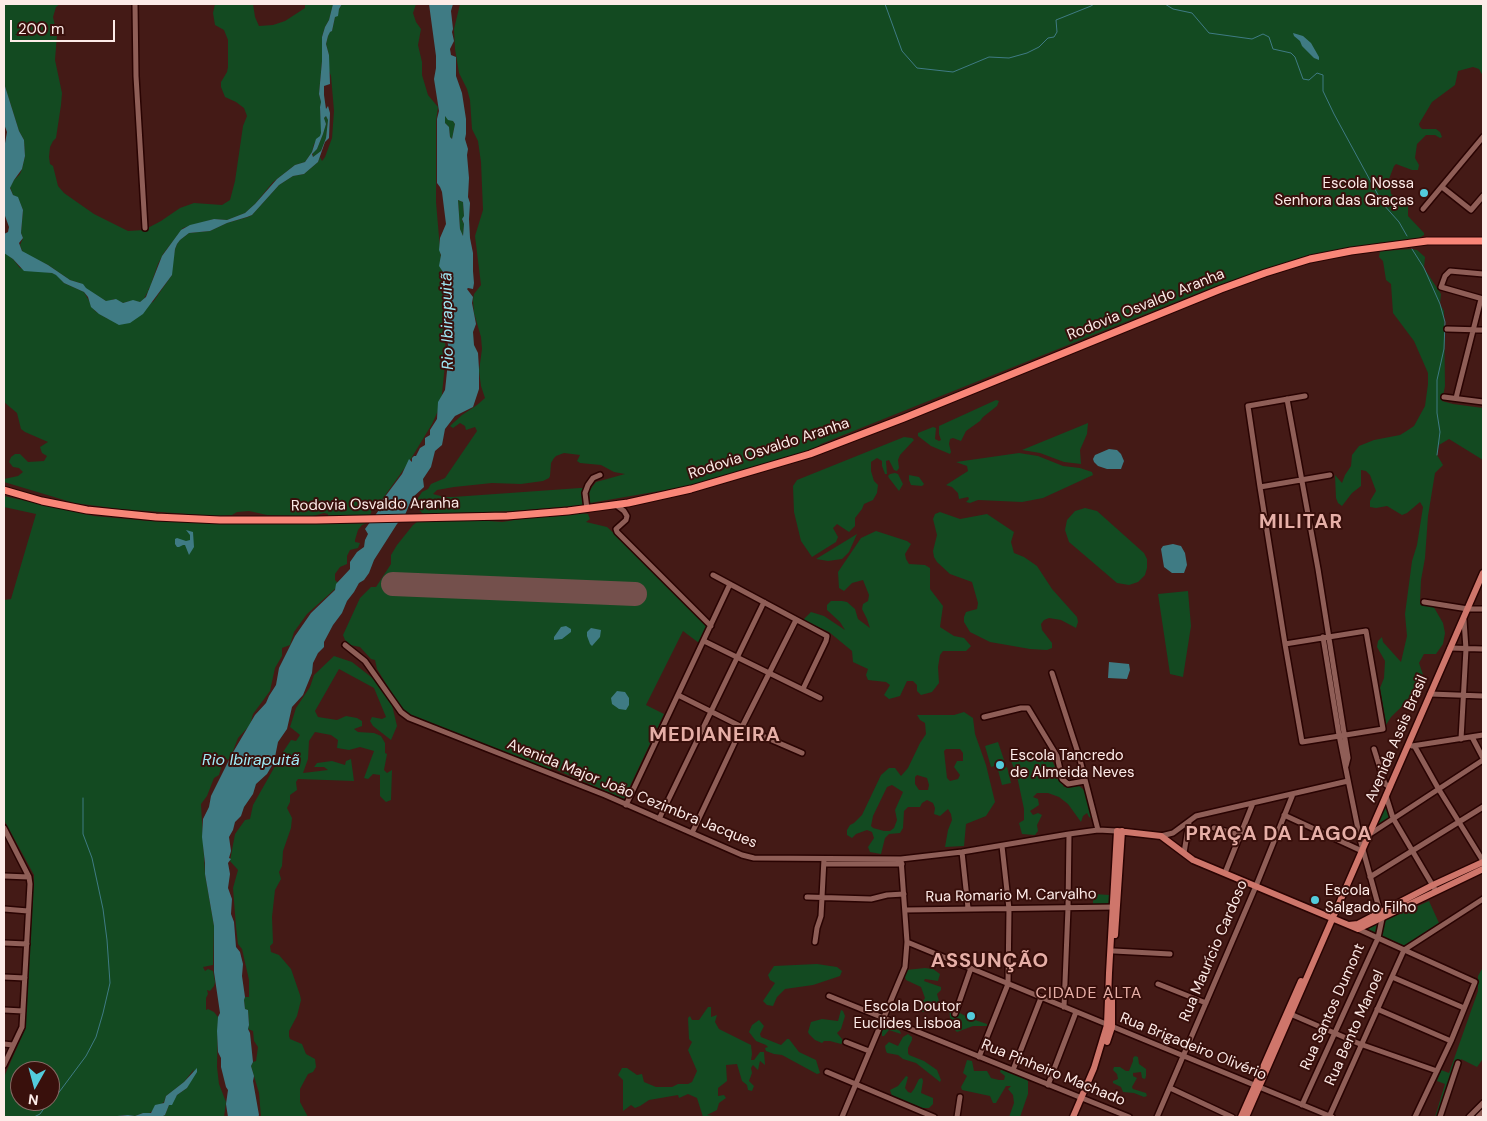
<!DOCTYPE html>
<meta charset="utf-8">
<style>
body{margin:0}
#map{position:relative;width:1487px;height:1121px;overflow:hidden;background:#441a16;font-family:"DM Sans",sans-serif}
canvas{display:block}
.frame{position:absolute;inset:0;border:5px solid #fdebe8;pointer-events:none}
.north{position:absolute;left:10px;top:1061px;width:50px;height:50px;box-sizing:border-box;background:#39100c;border:1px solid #876864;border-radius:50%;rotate:187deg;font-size:14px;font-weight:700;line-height:20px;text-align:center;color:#fdebe8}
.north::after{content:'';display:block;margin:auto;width:18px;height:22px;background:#53cbdc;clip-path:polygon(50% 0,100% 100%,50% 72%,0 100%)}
.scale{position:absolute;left:10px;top:20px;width:105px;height:22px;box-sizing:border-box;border:2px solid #fdebe8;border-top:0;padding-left:6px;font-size:15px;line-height:18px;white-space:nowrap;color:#fdebe8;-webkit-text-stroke:4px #39100c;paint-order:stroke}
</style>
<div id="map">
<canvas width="1487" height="1121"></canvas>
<div class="frame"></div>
<div class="north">N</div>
<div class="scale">200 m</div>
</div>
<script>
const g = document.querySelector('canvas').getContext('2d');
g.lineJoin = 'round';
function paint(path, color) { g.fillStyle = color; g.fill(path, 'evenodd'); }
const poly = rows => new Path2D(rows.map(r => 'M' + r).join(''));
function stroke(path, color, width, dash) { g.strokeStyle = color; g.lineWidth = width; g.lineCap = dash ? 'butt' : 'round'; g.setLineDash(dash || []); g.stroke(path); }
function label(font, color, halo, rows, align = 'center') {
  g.font = font + ' "DM Sans",sans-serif'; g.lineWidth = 4; g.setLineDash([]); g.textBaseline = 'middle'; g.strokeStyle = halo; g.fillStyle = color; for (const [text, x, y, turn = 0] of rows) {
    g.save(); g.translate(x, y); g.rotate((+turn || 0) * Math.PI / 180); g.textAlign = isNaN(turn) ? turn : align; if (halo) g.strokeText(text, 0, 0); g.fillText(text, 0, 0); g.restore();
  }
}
paint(poly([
 [4,4,60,4,56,7,53,17,57,35,55,60,62,93,61,105,56,138,53,141,50,147,49,157,50,164,53,166,58,186,64,193,94,214,128,231,144,230,161,221,180,208,194,203,222,205,230,200,235,181,243,126,247,116,244,108,236,102,225,97,221,87,221,82,227,72,228,67,228,40,224,30,215,25,213,13,215,4,253,4,255,17,259,26,273,25,285,21,305,8,305,4,333,4,329,20,325,27,322,37,322,61,319,94,321,102,320,110,321,120,321,136,314,144,312,152,305,162,295,165,273,182,255,204,245,213,227,220,214,219,183,228,163,254,158,264,151,284,156,281,156,287,152,289,151,285,148,290,153,290,154,294,150,303,146,299,148,291,144,299,140,302,130,301,123,303,113,299,112,301,106,301,86,289,80,283,70,280,48,265,23,253,20,245,23,238,21,233,23,210,18,198,13,195,10,187,14,180,20,174,22,169,25,156,24,140,19,131,4,83],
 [342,4,416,4,413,13,416,22,421,29,418,45,422,62,422,75,428,95,438,107,436,121,436,202,444,295,445,342,446,354,441,404,432,424,409,462,381,501,374,505,367,523,362,525,358,530,355,540,355,542,360,543,358,548,350,550,347,556,347,564,340,567,335,574,335,580,338,583,336,588,307,614,294,632,290,645,282,648,282,656,275,668,270,691,253,714,250,725,238,738,231,756,228,760,224,757,219,775,214,778,207,796,201,804,205,874,214,926,213,965,203,967,205,971,208,969,213,971,215,982,214,986,210,991,207,990,208,994,206,998,206,1010,208,1009,214,1012,218,1017,217,1067,219,1084,226,1102,224,1117,161,1117,165,1115,169,1105,177,1095,187,1088,194,1069,184,1082,166,1096,164,1102,148,1114,143,1113,135,1116,123,1115,118,1117,4,1117,4,1077,25,1029,34,875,4,820,4,600,11,599,36,514,4,507,4,496,94,516,149,521,230,523,328,518,328,514,324,513,313,516,305,516,267,515,249,511,237,512,232,515,215,516,120,509,74,503,4,482,4,479,18,476,23,472,19,468,13,467,9,462,11,457,15,454,20,454,28,462,44,461,47,456,42,453,40,447,48,442,25,432,21,429,17,413,4,402,4,252,13,259,20,268,52,273,57,275,64,283,84,292,95,311,108,319,153,302,172,275,172,264,175,249,177,244,180,240,189,233,210,231,227,223,248,217,252,215,279,185,293,176,304,174,318,162,320,157,322,161,325,157,332,138,334,111,331,76,329,71,329,55,326,44,329,32,332,31,335,17],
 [20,1071,50,1071,50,1101,20,1101],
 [460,4,1483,4,1483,76,1479,69,1473,67,1458,71,1455,85,1432,102,1419,124,1420,127,1422,129,1436,129,1440,132,1442,137,1440,138,1435,135,1426,135,1417,144,1415,158,1419,165,1418,170,1412,170,1396,164,1394,166,1389,179,1391,194,1408,203,1408,216,1424,233,1424,235,1419,238,1378,243,1302,260,1261,270,1213,287,821,444,816,448,746,471,683,487,590,503,589,491,596,482,625,474,614,472,601,465,580,463,577,461,580,455,564,453,556,456,554,458,551,463,550,476,549,478,543,481,521,484,492,483,454,487,437,490,433,494,444,497,453,497,580,488,583,488,584,491,583,505,513,511,425,514,422,513,414,504,422,492,428,489,431,484,445,478,477,431,475,427,466,430,465,426,460,423,453,428,450,426,462,415,477,405,485,398,481,386,479,371,482,349,481,337,474,313,473,300,474,294,481,285,475,236,483,210,481,162,478,141,472,129,470,100,467,89,459,73,455,49,454,29],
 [326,116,328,120,326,138,321,151,313,157,313,153,317,149,323,134,326,124,324,118],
 [445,116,453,121,455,124,452,139,450,137,449,127,445,123],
 [458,200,463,202,464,216,462,220,464,224,463,236,460,229],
 [1412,249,1417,250,1425,257,1424,268,1441,294,1440,304,1444,311,1445,386,1442,401,1453,404,1483,408,1483,460,1449,439,1439,445,1437,455,1443,465,1435,473,1428,516,1425,558,1421,580,1420,602,1432,604,1443,623,1445,633,1443,644,1436,654,1424,654,1419,663,1426,683,1391,717,1386,725,1380,688,1384,678,1385,661,1377,647,1378,641,1382,637,1383,642,1401,662,1407,636,1405,614,1412,561,1417,545,1423,507,1420,502,1407,513,1402,515,1387,506,1376,508,1370,507,1370,501,1376,491,1370,475,1366,471,1361,470,1361,486,1352,493,1342,506,1338,503,1336,498,1335,475,1342,483,1345,475,1351,466,1352,455,1359,446,1374,440,1400,435,1405,432,1414,426,1425,406,1428,384,1428,373,1414,341,1393,313,1391,284,1386,280,1383,261,1379,257,1380,251,1383,251],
 [996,400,999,401,997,406,983,417,980,421,966,431,961,441,953,438,950,439,949,444,951,452,950,454,931,446,918,436,918,433,933,427,936,428,935,439,939,441,941,440,939,434,939,426],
 [1088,423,1087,434,1080,450,1081,464,1064,462,1040,453,1022,450],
 [904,437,912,438,914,440,900,455,898,460,899,468,897,471,894,470,889,460,886,461,887,474,885,474,882,466,882,461,877,458,871,462,871,471,874,481,878,485,877,493,873,500,864,504,862,509,855,518,855,526,849,532,837,524,833,528,838,537,836,542,812,557,801,541,794,512,793,486,797,480],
 [1019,453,1038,456,1063,466,1080,468,1092,472,1093,475,1043,498,1022,502,978,500,970,503,966,502,969,499,968,497,959,499,958,493,952,487,946,485,968,471,967,466,956,462],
 [895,473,898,474,903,484,899,491,889,478,888,476,890,474],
 [909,475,919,477,924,484,922,486,911,485,909,480],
 [1085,508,1097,511,1144,553,1147,559,1147,568,1145,575,1138,582,1129,585,1117,583,1069,542,1065,530,1067,520,1075,511],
 [940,512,960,519,987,514,1014,532,1011,542,1014,553,1024,557,1037,566,1052,589,1077,617,1078,622,1076,628,1061,620,1049,618,1044,620,1041,624,1042,630,1052,643,1052,648,1047,650,1030,649,990,642,970,632,964,622,964,617,966,612,977,609,978,603,972,582,950,574,937,562,934,557,933,551,937,535,933,519,935,514],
 [582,513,588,514,590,519,586,522,607,527,618,537,707,627,699,643,683,631,646,705,664,714,624,799,552,768,550,770,411,718,403,711,377,669,375,660,371,659,360,647,350,645,345,640,343,635,360,598,371,587,376,587,391,564,391,555,397,545,413,525,417,522,476,520,502,522,534,517,550,517],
 [876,531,907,541,911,544,905,554,906,559,909,564,925,565,930,568,930,589,943,606,940,627,954,636,964,638,971,646,966,651,943,651,940,655,938,667,939,683,932,692,921,695,917,691,917,685,913,681,907,681,900,696,889,699,884,695,890,685,886,682,868,680,866,675,868,669,853,662,852,651,829,632,803,620,811,612,824,616,845,630,840,622,827,610,827,605,831,601,842,601,847,602,855,609,858,619,870,628,867,619,862,609,863,604,868,601,869,595,863,580,852,583,844,591,839,588,838,572,861,538],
 [857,534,849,552,842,559,828,561,816,559],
 [1188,591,1191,626,1183,677,1170,674,1158,594],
 [334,656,352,662,375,680,392,705,397,726,391,740,373,726,370,721,372,717,382,719,386,717,374,688,339,669,315,711,318,717,337,720,346,716,357,718,362,721,362,726,354,729,358,732,374,733,381,736,385,743,385,753,387,754,384,770,387,773,392,770,391,800,386,802,380,796,380,775,373,774,368,779,364,778,374,751,360,747,349,750,337,748,338,740,331,735,315,732,309,741,308,759,303,773,328,770,324,767,314,767,317,763,332,761,345,765,346,761,351,759,354,781,298,779,296,782,297,790,290,795,290,802,287,808,292,818,291,828,283,851,282,866,279,872,281,879,275,890,272,917,273,943,270,946,271,952,279,955,291,969,300,995,301,1000,297,1016,289,1031,289,1036,290,1039,302,1044,306,1054,315,1059,316,1067,313,1072,308,1074,300,1089,300,1102,308,1117,261,1117,259,1093,251,1066,253,1062,256,1061,258,1047,254,1041,253,1031,248,1029,249,1025,248,1010,245,1009,244,1000,245,997,249,997,249,980,242,949,238,944,236,927,233,888,238,870,230,861,235,834,245,820,250,819,253,805,283,752,291,740,296,741,300,735,290,727,296,708,310,687,314,675],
 [964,712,973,718,975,734,986,765,995,802,986,816,966,824,964,846,945,847,948,830,952,820,951,814,948,809,940,816,934,814,935,808,933,803,927,800,922,803,920,807,908,807,904,811,903,828,900,833,889,834,885,838,881,854,870,852,868,847,874,838,872,832,867,830,856,834,852,838,847,835,847,830,850,825,854,823,862,815,881,775,889,768,895,768,901,776,908,768,920,743,926,734,925,723,920,720,917,715,954,715],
 [946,749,960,749,963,753,963,761,957,761,954,767,960,775,958,779,950,781,947,778,944,751],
 [917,775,927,778,929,785,928,790,919,790,915,784,915,777],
 [892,785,903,792,895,810,897,820,894,828,890,831,884,831,873,828,871,826,873,816,887,787],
 [998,742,1005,763,991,767,985,746],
 [1037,754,1047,754,1051,758,1064,787,1078,785,1084,790,1093,815,1091,818,1089,817,1087,813,1083,816,1081,822,1068,804,1059,797,1048,793,1037,793,1033,797,1038,799,1039,805,1030,811,1033,815,1038,813,1042,815,1037,825,1038,831,1035,835,1022,834,1019,823,1024,820,1024,809,1017,776,1011,761],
 [1007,767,1011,783,1002,785,998,770],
 [1386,805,1390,819,1375,829],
 [1093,894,1110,895,1109,905,1093,905],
 [1429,901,1439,923,1404,946,1366,929],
 [817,964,837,967,842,971,840,976,813,985,785,989,777,997,773,1006,767,1005,763,1001,775,983,770,980,768,975,774,966],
 [1483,967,1483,1059,1477,1067,1461,1059,1442,1117,1435,1117,1445,1084,1437,1081,1441,1070,1449,1073,1478,991,1478,976],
 [925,968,933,969,940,974,938,981,925,979,924,981,941,987,941,990,937,994,939,1001,938,1003,923,1012,919,1009,919,1007,925,998,921,987,906,980,904,975,906,970],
 [708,1007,711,1007,711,1017,717,1015,715,1022,719,1029,751,1045,752,1054,751,1060,754,1060,760,1052,764,1052,765,1065,760,1061,758,1070,753,1065,751,1068,752,1073,749,1081,754,1086,752,1091,748,1090,747,1085,742,1081,737,1064,726,1065,727,1081,718,1088,718,1096,724,1095,726,1098,719,1103,717,1110,707,1115,719,1117,703,1117,697,1098,688,1094,679,1098,678,1095,649,1100,640,1106,635,1108,631,1105,623,1111,623,1080,618,1075,622,1068,627,1068,637,1075,642,1074,644,1082,656,1087,672,1087,678,1084,688,1084,692,1082,697,1071,688,1050,692,1042,689,1039,688,1018,690,1016,692,1020,699,1020],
 [949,1007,969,1018,987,1024,987,1026,973,1026,957,1032,953,1028,947,1028,946,1025,950,1018],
 [841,1010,843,1011,845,1016,841,1029,837,1033,842,1039,843,1042,841,1044,830,1041,824,1041,822,1043,815,1040,809,1034,808,1032,811,1022,822,1019,838,1021],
 [759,1020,764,1026,760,1034,761,1037,781,1045,787,1039,789,1039,799,1052,816,1060,820,1073,817,1074,782,1055,774,1054,766,1051,765,1048,768,1047,766,1045,756,1041,749,1032,752,1025],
 [885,1023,900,1031,901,1034,889,1030,884,1036,882,1036,882,1028],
 [908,1034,912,1037,912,1040,908,1048,908,1053,909,1055,924,1061,937,1070,941,1080,940,1082,916,1063,903,1059,898,1055,887,1053,886,1051,885,1046,889,1042,898,1046,903,1037],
 [1135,1056,1138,1057,1139,1064,1146,1069,1146,1076,1145,1079,1142,1078,1141,1072,1133,1073,1133,1076,1137,1078,1132,1087,1133,1089,1146,1093,1147,1096,1144,1097,1134,1093,1123,1092,1121,1087,1113,1083,1113,1081,1118,1079,1117,1074,1113,1070,1114,1067,1120,1067,1126,1071,1129,1071,1133,1061,1133,1058],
 [967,1060,972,1061,974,1071,987,1071,991,1078,999,1080,1004,1080,1005,1076,1000,1072,1001,1069,1024,1077,1028,1081,1028,1094,1020,1117,1009,1117,1014,1103,1013,1095,1008,1089,1011,1086,1006,1086,996,1103,993,1103,990,1096,962,1090,961,1087,967,1076,963,1073],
 [906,1076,908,1077,905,1088,908,1092,911,1093,914,1089,919,1079,922,1078,923,1081,921,1093,933,1098,933,1104,929,1108,918,1108,910,1105,892,1096,890,1090,898,1086]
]), '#134a21');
paint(poly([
 [333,4,342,4,339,9,338,16,335,17,332,31,330,32,328,36,326,44,329,55,330,84,324,86,324,95,326,109,328,106,330,113,329,138,325,142,318,162,304,174,293,176,279,185,252,215,247,217,227,223,210,231,189,233,180,240,177,244,175,249,172,275,143,314,130,323,119,325,99,314,91,307,88,297,84,292,64,283,56,275,52,273,24,271,13,259,4,253,4,234,8,232,9,227,4,213,4,149,7,132,4,124,4,83,19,131,24,140,25,156,22,169,14,180,10,188,13,195,18,197,23,210,21,233,23,238,19,243,22,251,48,265,70,280,83,284,86,288,106,301,116,299,123,303,133,300,140,302,146,297,162,256,181,230,190,225,214,219,227,220,245,213,255,204,277,179,295,165,305,162,312,152,316,139,320,136,321,133,320,107,321,102,319,94,322,61,322,37,325,27,329,20],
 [326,116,328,120,326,138,321,151,313,157,312,154,317,149,323,134,326,124,324,118],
 [429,4,453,4,451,11,453,29,452,32,454,41,450,49,451,55,456,57,456,76,462,93,466,119,466,134,465,139,468,149,467,155,469,178,468,197,470,203,469,219,470,238,473,253,473,271,474,283,473,289,468,288,467,289,473,297,472,303,476,324,473,332,474,345,478,353,479,369,479,389,473,407,455,416,445,429,442,445,435,451,431,467,423,479,424,487,412,498,405,515,397,524,374,560,369,573,364,580,359,583,354,592,347,601,342,613,333,625,324,642,324,647,318,653,313,663,312,673,303,695,292,707,287,729,278,742,274,762,267,774,256,784,253,794,244,807,241,816,235,822,233,830,229,837,231,851,229,858,231,859,228,863,230,874,228,888,232,899,231,914,234,922,236,947,240,952,243,964,242,976,245,997,244,1000,245,1009,248,1010,249,1025,248,1029,250,1033,253,1062,251,1066,254,1076,253,1081,259,1115,258,1117,228,1117,226,1104,228,1090,226,1087,221,1067,221,1058,218,1052,217,1031,218,1017,220,1013,214,972,214,926,205,874,205,863,202,837,203,819,209,807,211,796,232,754,255,715,266,703,269,696,276,685,279,668,295,636,311,613,335,590,336,584,350,569,350,562,357,552,364,547,365,540,368,534,365,529,379,510,381,502,402,474,409,459,412,462,412,458,414,456,416,456,420,448,425,445,425,438,430,435,430,430,437,419,438,402,445,390,446,381,449,351,446,333,447,327,444,313,443,272,439,266,441,255,439,250,440,238,446,224,442,192,440,187,437,183,437,119,439,111,434,79,436,68,436,56],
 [445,116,448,120,453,121,455,124,452,139,450,137,449,127,445,123],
 [458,200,463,202,464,216,462,219,464,224,463,236,460,229],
 [1293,33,1303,36,1311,43,1319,57,1319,60,1314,58,1302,46,1300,41,1294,36],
 [1109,449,1117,450,1121,454,1124,461,1121,469,1107,469,1098,466,1094,462,1093,459,1095,455],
 [186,530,193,532,194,547,189,555,185,545,183,545,179,547,177,547,175,544,175,539,177,538,186,541,190,540,190,535],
 [1173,544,1181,546,1185,553,1187,565,1184,573,1172,573,1164,567,1161,549,1163,546],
 [566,626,571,629,571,632,562,639,554,640,554,637,561,627],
 [591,628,601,630,600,637,592,646,590,644,587,636,587,632],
 [1109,662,1129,664,1130,670,1127,679,1108,678],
 [617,691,625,692,629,698,629,705,626,710,619,709,612,704,611,698],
 [197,1068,197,1072,187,1088,177,1095,172,1105,169,1105,165,1115,161,1117,118,1117,117,1116,128,1115,135,1116,143,1113,151,1113,155,1105,164,1103,166,1096,184,1082]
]), '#3f7b84');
stroke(poly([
 [885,4,902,51,917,68,953,72,989,57,1009,58,1027,53,1039,47,1048,38,1054,37,1057,32,1056,20,1091,6,1094,4],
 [1165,4,1173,9,1192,13,1209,33,1252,39,1263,34,1269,37,1273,49,1291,53,1295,57,1303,79,1309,80,1317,73,1323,75,1323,91,1334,114,1383,204,1399,222,1407,236],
 [1412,249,1424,268,1440,304,1445,322,1444,349,1437,380,1437,413,1440,432,1437,455],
 [34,1117,40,1114,45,1107,51,1103,86,1056,96,1037,103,1013,110,983,107,940,103,909,92,858,83,834,83,798]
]), '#3f7b84', 1);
stroke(poly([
 [393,584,635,594]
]), '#74504c', 24);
const minor = poly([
 [135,4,136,76,145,228],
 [1442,187,1471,210,1483,196],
 [1423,209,1483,137],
 [1483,299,1441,287,1445,276,1450,271,1483,274],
 [1447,329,1483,330],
 [1444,397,1483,402],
 [1456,398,1481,299],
 [1287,399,1318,569,1348,758,1346,766],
 [1260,487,1330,475],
 [616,505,624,511,627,516,626,520,616,529,617,532,711,626],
 [587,509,585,493,588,485,593,478,600,475],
 [713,575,827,636,826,641,803,689],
 [1424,602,1468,609,1483,609],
 [704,641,820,698],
 [1285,644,1366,631,1383,729,1302,742,1285,644,1260,487,1248,406,1305,396],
 [345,645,365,661,401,712,409,718,605,795,742,855,754,858,901,859,962,852,1069,834,1098,830,1117,831],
 [1450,648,1483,649],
 [1052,673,1079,756,1098,830],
 [1430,694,1483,696],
 [678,695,742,727,802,753],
 [984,717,1021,708,1028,708,1057,756,1062,779,1068,784,1085,781],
 [1472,737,1483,758],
 [1461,739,1466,649,1464,620],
 [1412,746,1483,735],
 [1415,747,1438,788,1483,861],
 [1374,749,1385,784,1390,787],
 [1386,796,1393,818,1436,891],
 [626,805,730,584],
 [1284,815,1362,851],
 [659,819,764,602],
 [4,828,29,877,30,884,22,1027,4,1065],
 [1214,828,1240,835],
 [692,833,742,727,796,620],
 [1370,834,1483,760],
 [1161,836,1173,833,1196,816,1348,781],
 [962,852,968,908],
 [1184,853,1189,822],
 [824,864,902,864],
 [1225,873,1253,803],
 [4,876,29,877],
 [1370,877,1483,807],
 [807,897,871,899,887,895,904,894],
 [4,909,28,911],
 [905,910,1116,907],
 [1358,929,1475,982,1451,1041,1415,1117],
 [815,942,817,928,821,916,824,859],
 [907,942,1332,1117],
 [4,943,27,944],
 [1404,950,1483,899],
 [1114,951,1170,954],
 [4,977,25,978],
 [1392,977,1464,1008],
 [1158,984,1206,1003],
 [829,996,1129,1117],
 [1064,1007,1068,908,1069,834],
 [1377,1009,1451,1041],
 [4,1010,23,1011],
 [1288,1013,1360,1044,1437,1071],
 [955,1014,971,968],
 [846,1042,869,1051],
 [4,1044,13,1045],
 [979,1057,1008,984,1009,909,1002,846],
 [1013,1070,1041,998],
 [827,1072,934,1117],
 [1048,1085,1076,1012],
 [1170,1088,1232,1117],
 [1302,1105,1378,938,1382,919,1360,839,1339,735,1323,637],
 [842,1117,905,967,907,942,901,859],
 [957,1117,960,1097],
 [1157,1117,1256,886,1293,794],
 [1329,1117,1404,950],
 [1440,1117,1458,1063],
 [1469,1117,1483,1103],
 [1478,1117,1483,1112]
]);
const major = poly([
 [1349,925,1358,924,1433,885,1483,862],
 [1115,935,1122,831],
 [1107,1042,1112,1027,1112,998],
 [1073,1117,1094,1068,1107,1025,1109,973,1117,831,1161,836,1193,860,1358,929,1483,869],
 [1241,1117,1301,981],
 [1246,1117,1483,573]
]);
const highway = poly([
 [4,490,42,501,87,510,156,517,220,520,316,520,507,516,568,511,628,503,691,489,810,454,904,418,1221,289,1265,273,1310,259,1351,251,1427,241,1483,241]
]);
stroke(minor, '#290302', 8);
stroke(major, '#290302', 9);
stroke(highway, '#290302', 9);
stroke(minor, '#8f5e57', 5);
stroke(major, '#cf766b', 6);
stroke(highway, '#f98678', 7);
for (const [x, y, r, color] of [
 [1424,193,5,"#53cbdc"],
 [1000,765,5,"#53cbdc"],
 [1315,900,5,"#53cbdc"],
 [971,1016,5,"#53cbdc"]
]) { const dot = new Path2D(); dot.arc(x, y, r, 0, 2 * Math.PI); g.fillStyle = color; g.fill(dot); stroke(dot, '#39100c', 2); }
label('15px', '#fdebe8', '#39100c', [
 ["Escola Nossa",1414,184],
 ["Senhora das Graças",1414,201],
 ["Escola Tancredo",1010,756,"left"],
 ["de Almeida Neves",1010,773,"left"],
 ["Escola",1325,891,"left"],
 ["Salgado Filho",1325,908,"left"],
 ["Escola Doutor",961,1007],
 ["Euclides Lisboa",961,1024]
], 'right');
label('15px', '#fdebe8', '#39100c', [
 ["Rodovia Osvaldo Aranha",1146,305,-22],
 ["Rodovia Osvaldo Aranha",769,449,-18],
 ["Rodovia Osvaldo Aranha",375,505,-1],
 ["Avenida Assis Brasil",1397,739,-67],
 ["Avenida Major João Cezimbra Jacques",632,794,22],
 ["Rua Romario M. Carvalho",1011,896,-1],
 ["Rua Maurício Cardoso",1214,951,-67],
 ["Rua Santos Dumont",1333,1007,-66],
 ["Rua Bento Manoel",1355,1028,-66],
 ["Rua Brigadeiro Olivério",1193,1047,22],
 ["Rua Pinheiro Machado",1053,1073,22]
]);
label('italic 16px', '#a0ebf7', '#39100c', [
 ["Rio Ibirapuitã",448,321,-91],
 ["Rio Ibirapuitã",251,761]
]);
g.letterSpacing = '1px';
label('16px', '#e6afa7', '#39100c', [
 ["CIDADE ALTA",1089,994]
]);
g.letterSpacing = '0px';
g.letterSpacing = '1px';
label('bold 20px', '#e6afa7', '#39100c', [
 ["MILITAR",1301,523],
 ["MEDIANEIRA",715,736],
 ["PRAÇA DA LAGOA",1279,835],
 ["ASSUNÇÃO",990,962]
]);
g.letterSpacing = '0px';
</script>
